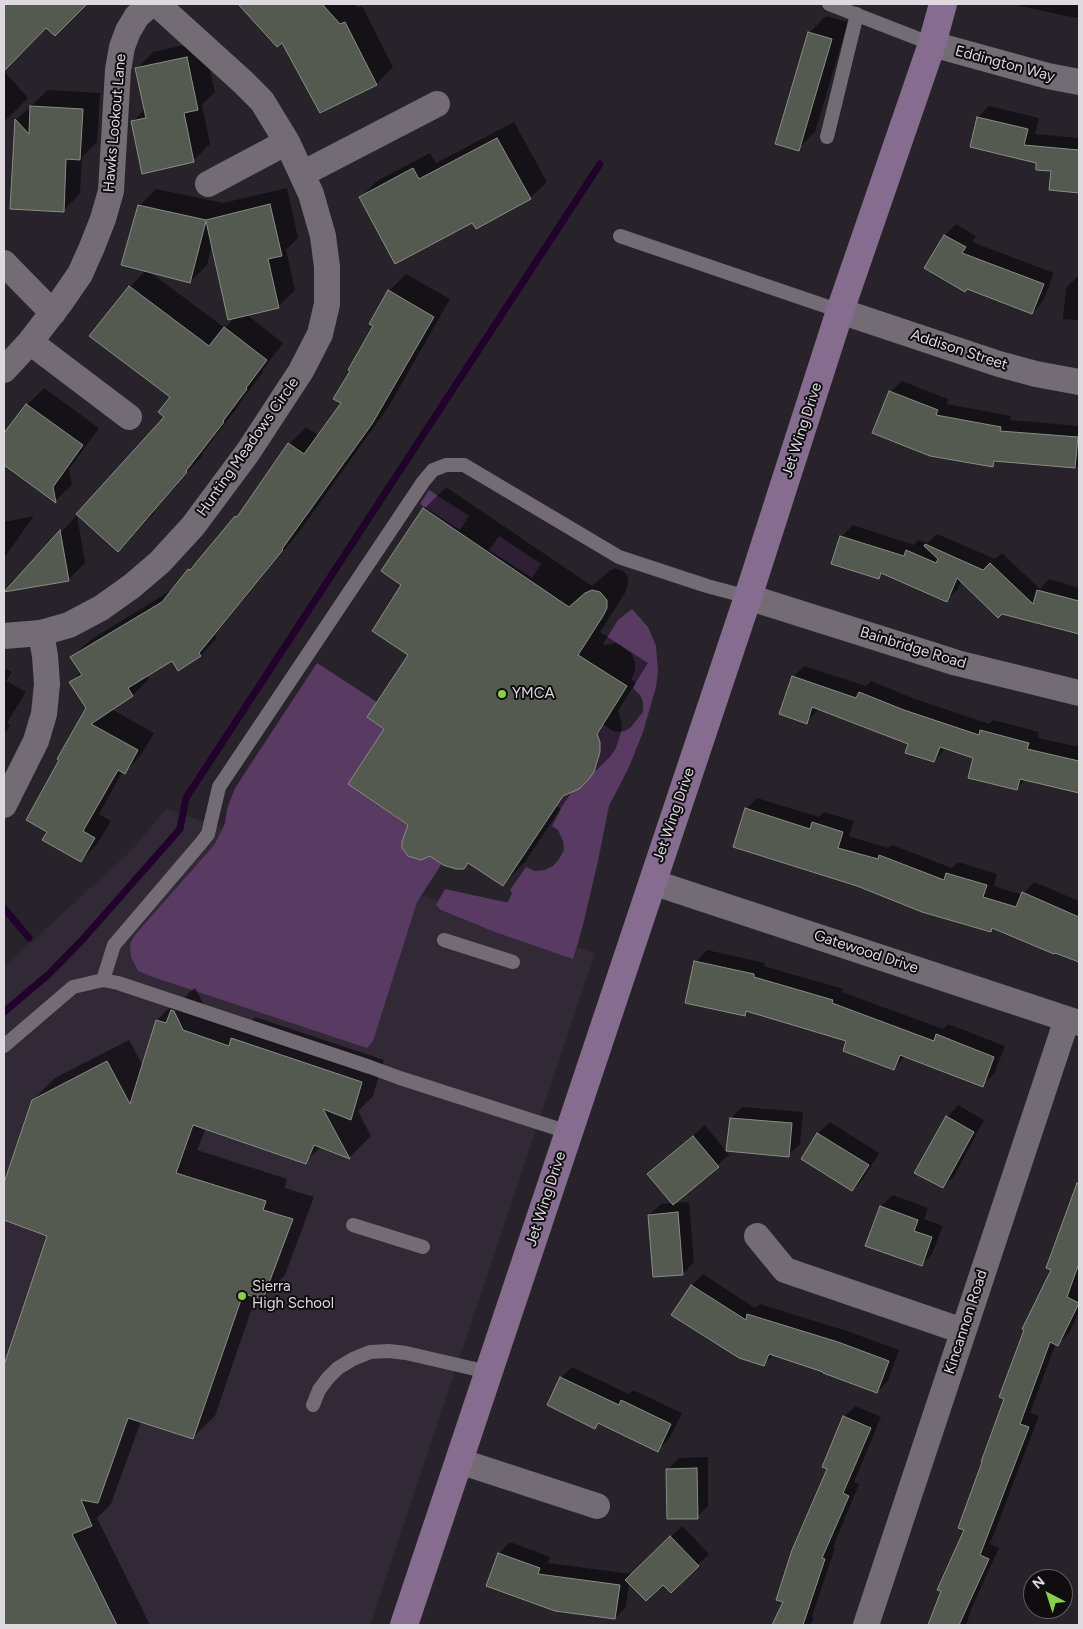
<!DOCTYPE html>
<style>
body{margin:0}
#map{position:relative;width:1083px;height:1629px;overflow:hidden;background:#28232b;font-family:Figtree,sans-serif}
canvas{display:block}
.frame{position:absolute;inset:0;border:5px solid #ddd9df;pointer-events:none}
.north{position:absolute;left:1023px;top:1569px;width:50px;height:50px;box-sizing:border-box;background:#100d11;border:1px solid #625f63;border-radius:50%;rotate:320deg;font-size:14px;font-weight:700;line-height:20px;text-align:center;color:#ddd9df}
.north::after{content:'';display:block;margin:auto;width:18px;height:22px;background:#89cf49;clip-path:polygon(50% 0,100% 100%,50% 72%,0 100%)}
</style>
<div id="map">
<canvas width="1083" height="1629"></canvas>
<div class="frame"></div>
<div class="north">N</div>
</div>
<script>
const g = document.querySelector('canvas').getContext('2d');
g.lineJoin = 'round';
function paint(path, color) { g.fillStyle = color; g.fill(path, 'evenodd'); }
const poly = rows => new Path2D(rows.map(r => 'M' + r).join(''));
function stroke(path, color, width, dash) { g.strokeStyle = color; g.lineWidth = width; g.lineCap = dash ? 'butt' : 'round'; g.setLineDash(dash || []); g.stroke(path); }
function label(font, color, halo, rows, align = 'center') {
  g.font = font + ' Figtree,sans-serif'; g.lineWidth = 4; g.setLineDash([]); g.textBaseline = 'middle'; g.strokeStyle = halo; g.fillStyle = color; for (const [text, x, y, turn = 0] of rows) {
    g.save(); g.translate(x, y); g.rotate((+turn || 0) * Math.PI / 180); g.textAlign = isNaN(turn) ? turn : align; if (halo) g.strokeText(text, 0, 0); g.fillText(text, 0, 0); g.restore();
  }
}
paint(poly([
 [166,809,595,953,370,1625,4,1625,4,967,131,851]
]), '#322936');
paint(poly([
 [429,490,469,516,460,530,420,504],
 [499,536,541,564,532,578,489,550],
 [632,609,648,627,656,646,658,671,656,687,643,732,629,767,609,806,598,861,582,929,573,959,495,932,441,910,436,905,445,889,505,902,508,902,512,893,510,890,526,867,535,871,545,870,553,866,559,859,564,850,563,841,558,830,552,826,561,809,556,806,552,797,567,794,579,789,588,780,594,772,598,762,600,742,591,720,603,724,611,730,618,732,625,731,631,727,643,712,643,702,640,695,633,688,636,682,631,680,635,671,635,662,632,654,620,645,615,643,606,645,603,644,618,620],
 [317,663,377,702,367,717,384,729,348,784,410,827,402,842,402,848,408,856,421,860,425,858,430,852,441,865,417,902,373,1041,367,1048,153,977,138,971,131,957,130,944,135,935,215,844,225,823,227,809,235,788]
]), '#583a63');
paint(poly([
 [4,4,86,4,55,35,47,26,4,69],
 [240,4,354,4,358,8,362,6,393,67,376,84,283,41,277,46],
 [1011,4,1079,4,1079,18,1066,16],
 [826,16,848,22,815,132,798,149,809,33],
 [203,41,215,92,202,105,210,144,193,161,132,122,145,109,137,69,153,52],
 [4,71,28,98,4,122],
 [48,90,100,93,97,142,82,157,80,194,63,211,12,208,16,120],
 [989,106,1039,118,1035,134,1079,138,1079,192,1051,189,1053,170,1038,162,978,117],
 [514,122,547,182,530,198,473,221,360,198,377,181,430,153,436,163],
 [287,188,298,238,286,250,295,290,278,307,246,314,283,343,262,371,263,372,239,404,240,404,202,454,203,455,177,483,178,484,154,511,155,512,118,551,172,397,130,287,146,270,139,206,156,189,223,203],
 [212,244,236,316,225,328,148,271,190,282,207,265],
 [956,224,976,236,972,242,1054,273,1043,301,1032,313,967,288,926,267,945,235],
 [406,274,450,299,389,406,299,532,215,635,217,638,201,655,178,669,172,659,147,675,149,679,132,696,111,709,154,733,141,755,125,772,123,771,99,814,111,821,97,844,81,861,49,831,87,708,71,683,81,672,72,657,89,641,173,589,189,569,207,552,245,508,289,444,306,427,319,436,343,403,375,326,371,323,389,291],
 [1077,277,1079,277,1079,320,1063,319,1066,288],
 [902,381,948,399,947,404,1011,416,1010,420,1079,426,1079,467,998,460,992,466,890,392],
 [44,388,99,428,69,469,72,485,55,501,4,464,4,435,27,405],
 [446,487,592,586,609,571,615,568,623,571,628,577,628,584,625,593,600,632,648,663,618,711,621,720,622,729,616,748,610,757,587,779,573,790,525,862,503,884,469,862,463,868,410,825,386,729,410,655,403,585,424,509],
 [77,515,85,563,68,580,8,590],
 [34,516,4,558,4,522],
 [853,525,914,545,918,540,927,543,937,534,995,559,1002,553,1040,589,1049,579,1079,588,1079,634,1002,612,961,580,958,589,946,600,883,573,879,578,841,537],
 [804,666,866,686,871,681,915,699,989,724,993,720,1039,732,1038,738,1079,747,1079,789,1077,792,1026,779,1016,789,974,758,946,748,934,761,909,744,819,708,817,711,806,722,793,677],
 [4,668,12,672,6,681,26,692,7,723,10,725,4,735],
 [757,798,819,817,824,812,854,821,849,836,888,848,892,845,952,868,958,862,997,874,994,886,1022,895,1034,882,1079,901,1079,960,994,927,991,930,746,809],
 [707,950,765,963,764,966,843,989,842,992,943,1029,948,1024,1005,1046,994,1074,982,1085,906,1055,894,1069,848,1040,749,1010,744,1015,696,962],
 [194,988,196,989,205,1008,249,1023,255,1017,384,1060,373,1096,358,1111,371,1136,349,1158,321,1147,305,1162,206,1128,197,1150,287,1179,285,1188,314,1197,285,1275,262,1298,256,1296,215,1416,192,1438,141,1421,111,1504,97,1518,150,1625,4,1625,4,1369,49,1236,4,1219,4,1187,33,1100,55,1078,129,1040,143,1066,157,1020,179,998,183,999],
 [958,1105,984,1120,954,1176,943,1187,947,1117],
 [742,1107,803,1112,800,1144,788,1155,731,1118],
 [830,1122,879,1153,863,1179,852,1190,803,1159,818,1133],
 [705,1125,729,1155,674,1203,689,1202,694,1262,683,1274,649,1215,661,1204,673,1203,649,1174],
 [1079,1177,1079,1280,1077,1286,1079,1287,1079,1312,1069,1333,1058,1344,1056,1343,1030,1413,1039,1416,990,1544,999,1548,972,1607,966,1625,930,1625,966,1530,1053,1269,1069,1208,1068,1208],
 [893,1195,928,1208,924,1219,943,1226,932,1254,921,1265,867,1245,881,1206],
 [703,1274,755,1308,760,1304,850,1332,899,1350,888,1381,877,1392,825,1371,774,1354,764,1364,692,1285],
 [572,1367,629,1394,633,1390,682,1413,669,1439,658,1450,599,1422,595,1427,561,1378],
 [855,1406,881,1417,854,1482,859,1484,833,1547,835,1548,812,1617,814,1618,810,1625,773,1625,785,1601,844,1417],
 [708,1457,708,1506,697,1517,668,1469,679,1458],
 [682,1526,709,1554,671,1591,663,1583,629,1582,626,1607,615,1618,499,1554,510,1542,550,1557,548,1563,632,1574]
]), '#0007');
stroke(poly([
 [4,908,29,938],
 [4,1012,49,974,84,938,180,829,186,798,600,164]
]), '#21022b', 7);
const building = poly([
 [4,4,87,4,55,36,46,28,4,71,4,4],
 [238,4,322,4,340,24,345,22,377,85,320,113,282,43,277,47,238,4],
 [808,32,832,39,799,151,775,144,808,32],
 [187,57,198,110,184,113,194,162,142,174,131,121,146,118,135,68,187,57],
 [30,106,83,109,80,160,66,159,64,212,10,209,15,119,29,134,30,106],
 [977,117,1028,129,1024,145,1079,150,1079,193,1049,190,1051,171,1036,170,1036,163,970,147,977,117],
 [497,138,531,199,476,229,472,223,395,264,359,197,413,168,419,179,497,138],
 [270,204,282,256,268,259,279,308,228,320,206,221,190,283,121,265,138,205,206,220,270,204],
 [944,235,966,247,962,253,1044,284,1032,314,967,289,965,292,924,268,944,235],
 [129,286,209,346,224,327,267,360,246,388,247,389,223,421,224,422,186,471,187,472,118,552,76,514,164,417,158,412,170,397,89,336,129,286],
 [388,290,434,317,372,424,282,549,283,550,199,653,201,656,178,671,172,661,128,688,133,696,91,724,138,750,125,774,118,770,83,831,95,838,81,862,42,840,47,832,26,820,59,760,57,759,86,708,69,682,82,675,70,657,162,602,188,569,190,570,235,516,237,517,288,443,304,454,341,403,333,399,350,371,348,370,373,326,369,324,388,290],
 [889,391,938,410,936,415,1001,427,1000,431,1078,437,1075,468,994,461,993,467,930,456,872,433,889,391],
 [26,404,83,445,53,487,56,503,4,465,4,433,26,404],
 [423,508,569,607,585,593,592,590,600,592,607,600,607,608,603,616,578,655,627,686,597,734,600,742,600,752,594,772,588,780,579,789,563,796,503,886,468,863,464,869,456,869,443,865,430,856,421,860,408,856,402,848,402,842,408,825,348,784,384,729,367,717,408,655,372,631,401,585,381,571,423,508],
 [60,530,69,581,4,592,60,530],
 [840,536,904,556,906,550,936,563,938,559,924,546,925,544,983,570,990,563,1033,604,1037,590,1079,601,1079,634,1002,614,998,618,957,578,947,602,881,573,879,579,831,564,840,536],
 [792,676,856,698,859,692,904,710,979,735,980,730,1029,743,1027,749,1079,761,1079,793,1020,779,1017,790,968,778,973,758,940,747,934,762,905,753,908,744,812,707,807,724,779,714,792,676],
 [745,808,810,829,812,822,843,832,838,848,878,859,879,855,944,880,946,873,987,885,983,897,1016,907,1022,892,1079,917,1079,962,1055,953,1054,954,992,928,991,932,922,912,857,886,733,847,745,808],
 [694,961,754,974,754,977,833,1000,832,1003,934,1041,936,1034,994,1057,983,1087,900,1055,894,1070,843,1051,846,1041,746,1011,745,1016,685,1003,694,961],
 [171,1010,174,1011,183,1030,229,1046,231,1038,362,1082,351,1120,323,1109,350,1159,314,1145,306,1164,193,1125,176,1173,266,1201,263,1210,293,1219,263,1299,243,1294,193,1439,128,1418,98,1503,81,1500,92,1526,72,1534,117,1625,4,1625,4,1365,47,1236,4,1220,4,1183,32,1100,107,1061,130,1104,156,1020,166,1023,171,1010],
 [946,1116,974,1132,943,1188,914,1173,946,1116],
 [730,1118,792,1123,789,1157,726,1151,730,1118],
 [817,1133,869,1165,852,1191,801,1159,817,1133],
 [693,1136,719,1167,673,1205,647,1174,693,1136],
 [1077,1183,1079,1183,1079,1263,1067,1297,1079,1303,1058,1346,1050,1342,1020,1424,1029,1427,980,1555,989,1559,959,1625,928,1625,941,1591,937,1590,964,1530,958,1528,982,1462,981,1462,1004,1399,999,1397,1024,1330,1022,1329,1051,1270,1046,1268,1077,1183],
 [880,1206,918,1220,914,1231,932,1237,922,1266,865,1246,880,1206],
 [678,1212,683,1275,653,1277,648,1215,678,1212],
 [691,1285,746,1320,747,1314,838,1342,889,1361,877,1393,823,1373,823,1372,769,1354,764,1366,739,1358,671,1315,691,1285],
 [560,1377,619,1405,621,1400,671,1424,658,1452,598,1423,595,1429,547,1405,560,1377],
 [843,1416,871,1428,843,1493,849,1496,822,1558,825,1559,803,1625,772,1625,783,1602,776,1600,792,1550,827,1469,822,1467,843,1416],
 [697,1468,698,1519,667,1519,666,1469,697,1468],
 [670,1536,699,1566,671,1593,663,1585,646,1601,625,1580,670,1536],
 [498,1553,540,1568,538,1574,620,1585,615,1619,555,1611,486,1586,498,1553]
]);
paint(building, '#545a50');
stroke(building, '#888e84', 1);
stroke(poly([
 [829,4,932,44],
 [827,137,857,14],
 [620,236,840,311],
 [444,940,513,962],
 [103,980,114,945,201,843,208,834,219,787,423,482,433,470,446,465,464,465,619,557,707,586,748,597],
 [4,1046,73,987,103,980,118,983,370,1067,400,1078,568,1132],
 [353,1225,423,1247],
 [313,1405,319,1390,328,1378,338,1368,353,1359,370,1352,389,1351,406,1353,488,1372]
]), '#736c75', 14);
stroke(poly([
 [932,44,1048,76,1079,82],
 [302,174,437,104],
 [208,184,287,142],
 [4,263,53,313],
 [840,311,999,364,1036,374,1079,382],
 [30,342,129,417],
 [4,370,30,342,60,303,80,274,92,247,103,219,111,191,118,70,122,47,128,31,137,16,151,4],
 [748,597,957,663,1079,693],
 [4,636,41,633,69,625,101,608,132,586,160,562,193,526,248,452,301,371,320,334,327,304,327,267,323,236,311,194,287,142,262,101,243,82,157,4],
 [4,805,36,741,44,714,47,684,45,656,41,633],
 [652,882,1079,1023],
 [757,1236,785,1270,963,1331],
 [459,1461,597,1506],
 [866,1625,1067,1019]
]), '#736c75', 26);
stroke(poly([
 [404,1625,748,597,840,311,932,44,943,4]
]), '#866d8f', 28);
for (const [x, y, r, color] of [
 [502,694,5,"#89cf49"],
 [242,1296,5,"#89cf49"]
]) { const dot = new Path2D(); dot.arc(x, y, r, 0, 2 * Math.PI); g.fillStyle = color; g.fill(dot); stroke(dot, '#100d11', 2); }
label('15px', '#ddd9df', '#100d11', [
 ["Eddington Way",1005,64,15],
 ["Hawks Lookout Lane",115,123,-85],
 ["Addison Street",959,350,18],
 ["Jet Wing Drive",802,430,-72],
 ["Hunting Meadows Circle",248,447,-55],
 ["Bainbridge Road",913,648,17],
 ["Jet Wing Drive",674,815,-71],
 ["Gatewood Drive",866,952,18],
 ["Jet Wing Drive",546,1199,-72],
 ["Kincannon Road",966,1322,-72]
]);
label('15px', '#ddd9df', '#100d11', [
 ["YMCA",512,694],
 ["Sierra",252,1287],
 ["High School",252,1304]
], 'left');
</script>
